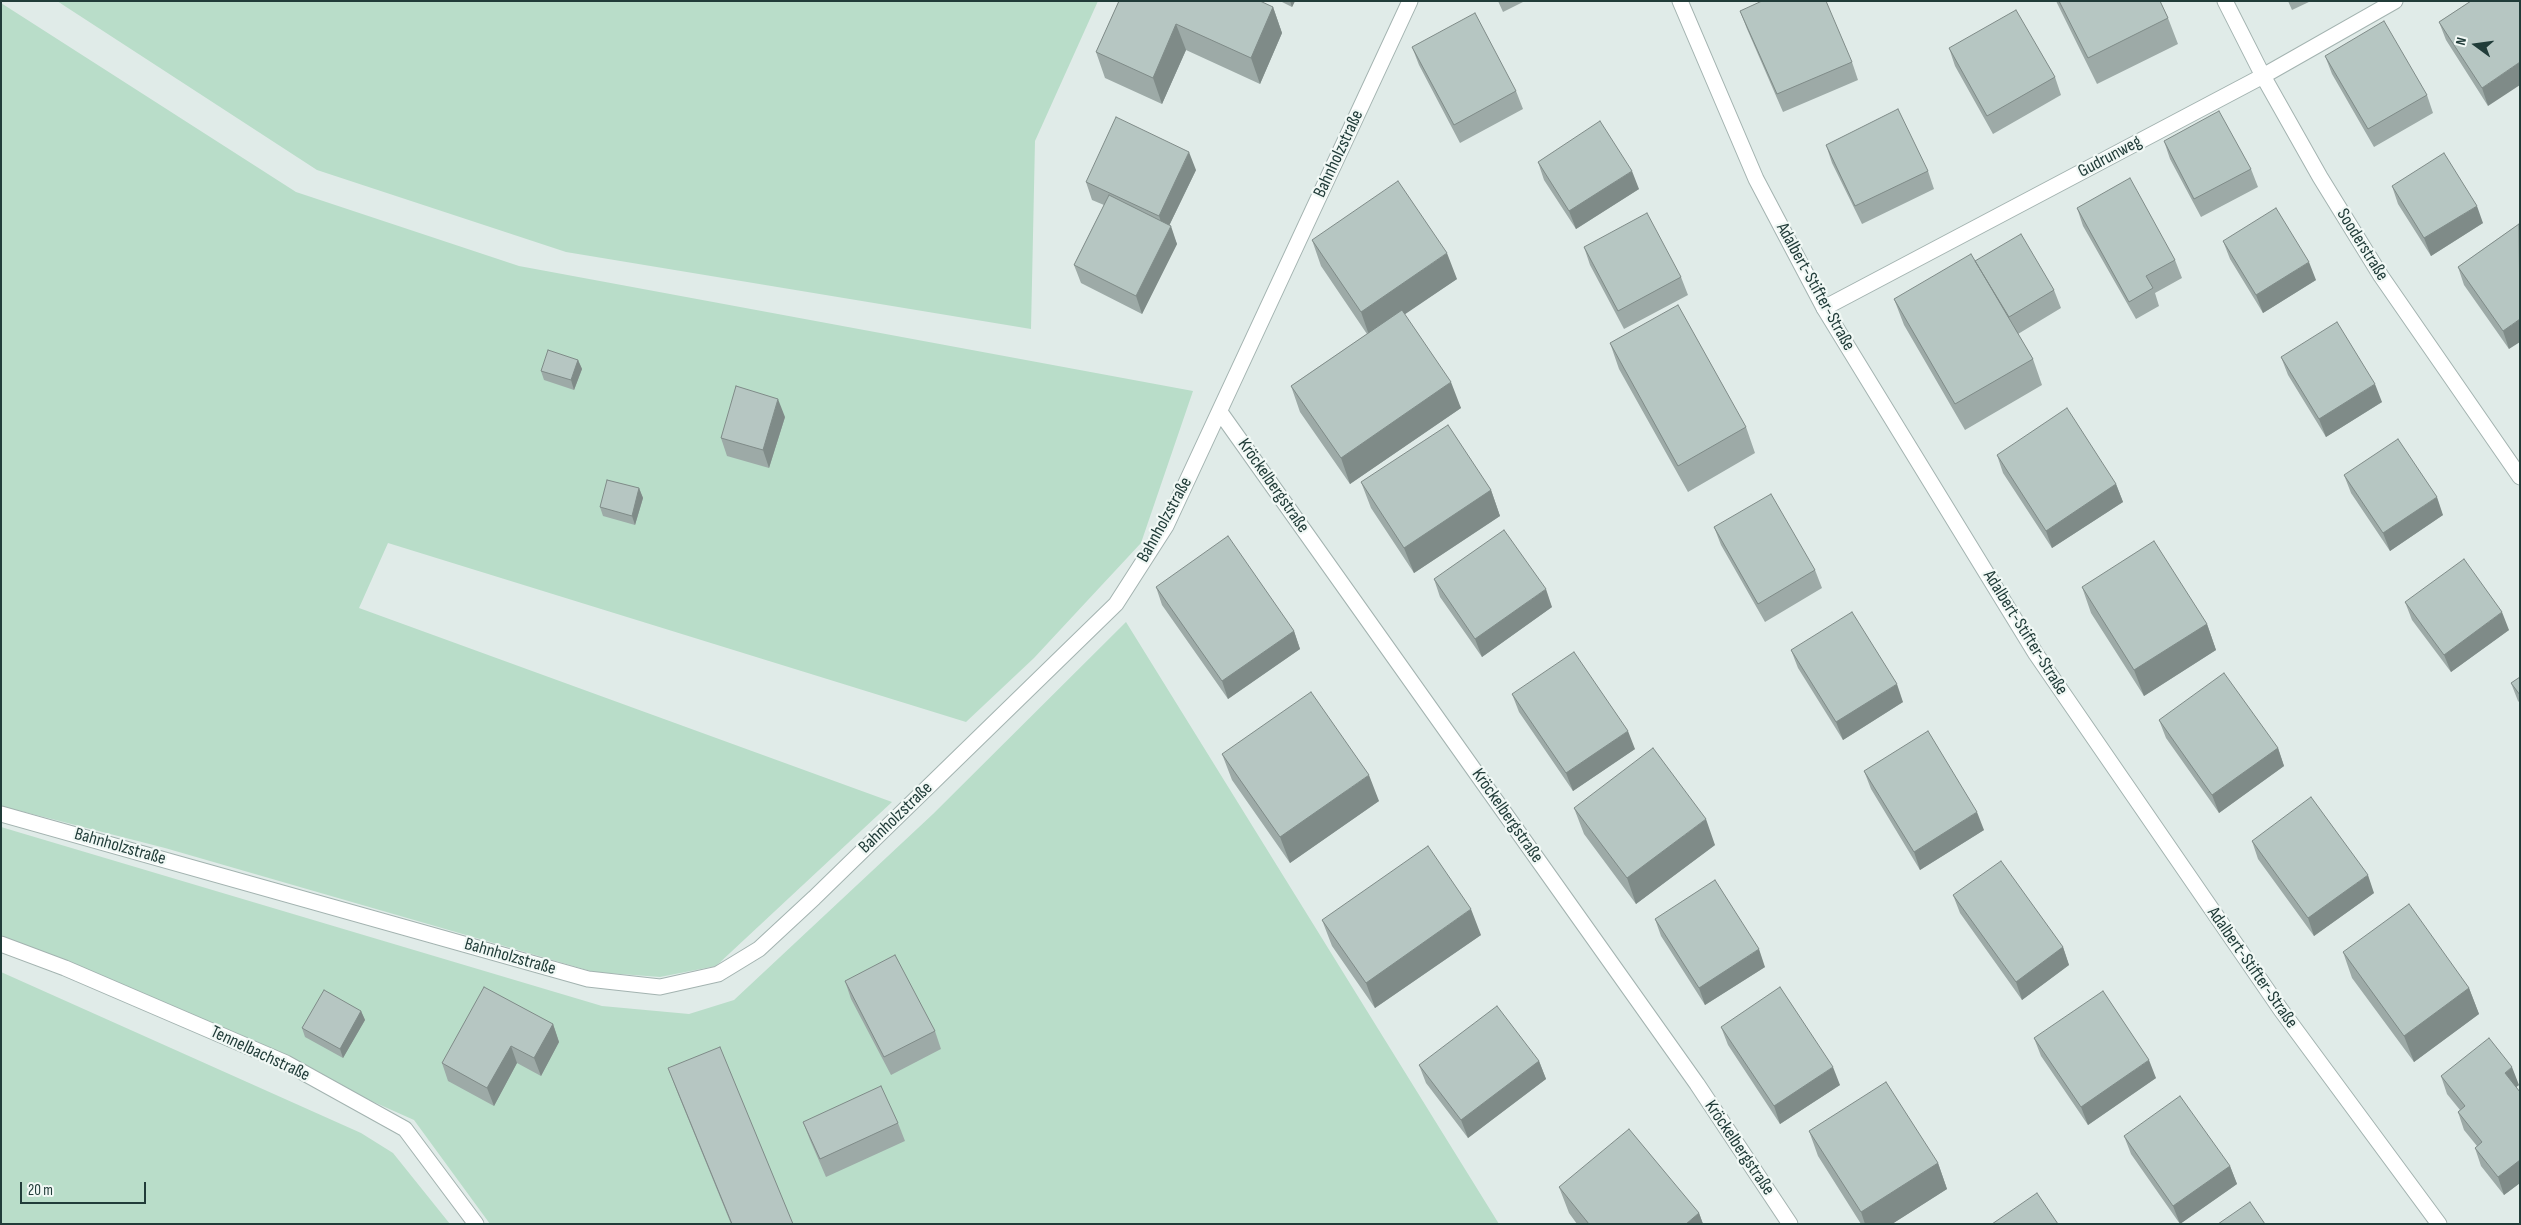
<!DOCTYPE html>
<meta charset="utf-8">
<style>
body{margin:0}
#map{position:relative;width:2521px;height:1225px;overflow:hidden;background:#e0ebe8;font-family:"Sofia Sans Condensed",sans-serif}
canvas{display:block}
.frame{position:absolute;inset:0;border:2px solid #213c39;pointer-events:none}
.north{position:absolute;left:2451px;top:20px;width:50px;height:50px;-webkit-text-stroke:4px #f1f8f5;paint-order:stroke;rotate:284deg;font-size:14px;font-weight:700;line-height:20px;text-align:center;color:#213c39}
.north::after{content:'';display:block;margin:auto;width:18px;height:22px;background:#213c39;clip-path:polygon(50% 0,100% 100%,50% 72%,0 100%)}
.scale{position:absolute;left:20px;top:1182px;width:126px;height:22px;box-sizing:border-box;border:2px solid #213c39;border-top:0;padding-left:6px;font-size:15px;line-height:18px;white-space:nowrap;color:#213c39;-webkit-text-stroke:4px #f1f8f5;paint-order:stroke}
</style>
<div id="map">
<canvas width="2521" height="1225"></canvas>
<div class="frame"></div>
<div class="north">N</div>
<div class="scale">20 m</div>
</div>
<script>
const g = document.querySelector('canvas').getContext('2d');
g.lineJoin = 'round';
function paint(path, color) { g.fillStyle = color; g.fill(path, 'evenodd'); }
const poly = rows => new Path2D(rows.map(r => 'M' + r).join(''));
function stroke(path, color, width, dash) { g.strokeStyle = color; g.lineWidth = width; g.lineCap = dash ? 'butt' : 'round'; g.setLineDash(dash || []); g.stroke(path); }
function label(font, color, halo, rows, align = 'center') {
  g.font = font + ' "Sofia Sans Condensed",sans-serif'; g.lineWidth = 4.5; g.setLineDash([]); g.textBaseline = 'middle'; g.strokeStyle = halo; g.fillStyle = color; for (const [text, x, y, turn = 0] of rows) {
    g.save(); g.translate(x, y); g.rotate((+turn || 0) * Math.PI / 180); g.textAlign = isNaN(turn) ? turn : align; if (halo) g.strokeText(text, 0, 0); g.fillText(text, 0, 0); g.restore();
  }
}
paint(poly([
 [57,1,1098,1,1035,141,1031,329,566,252,317,170],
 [1,3,296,192,519,266,1193,391,1141,543,1034,658,966,722,388,543,359,608,892,802,716,966,660,977,594,972,165,848,1,806],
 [1126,622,1499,1224,490,1224,414,1120,1,936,1,827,602,1006,689,1014,734,1000,933,814],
 [1,972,361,1133,393,1153,450,1224,1,1224]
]), '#b9ddc9');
const service = poly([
 [1824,308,2263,76,2395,1]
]);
const minor = poly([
 [1680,1,1756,179,1824,308,2036,654,2281,1010,2439,1224],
 [2225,1,2263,76,2320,177,2381,276,2520,477],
 [1220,412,1697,1084,1790,1224],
 [1,814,588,979,660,987,718,974,759,949,814,898,1116,604,1166,526,1410,1],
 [1,944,65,968,286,1063,405,1129,476,1224]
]);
stroke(service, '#a3b3b0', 17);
stroke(minor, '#a3b3b0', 17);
stroke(service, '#fff', 15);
stroke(minor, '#fff', 15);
paint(poly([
 [1119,1,1273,7,1282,33,1260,84,1186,50,1162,104,1105,78,1096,52],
 [1280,1,1295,1,1292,7],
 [1498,1,1525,1,1503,12],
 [2056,1,2160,1,2168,18,2178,44,2097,84],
 [2288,1,2311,1,2292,10],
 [2471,1,2488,106,2446,40,2439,22],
 [1740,11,1852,62,1858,80,1783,112,1747,29],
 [1412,47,1516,91,1523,109,1460,143,1419,65],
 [1949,48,2055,77,2061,95,1993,134,1955,66],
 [2325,56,2427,95,2433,113,2374,147,2332,74],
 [2164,141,2251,169,2258,187,2201,217,2170,159],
 [1826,145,1928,171,1934,189,1862,224,1832,163],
 [1538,162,1639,189,1576,229,1544,180],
 [1196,170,1169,226,1177,244,1142,314,1081,283,1074,265,1104,205,1092,200,1086,182],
 [2392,186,2483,223,2431,256,2398,204],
 [2077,208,2175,260,2182,278,2155,293,2159,306,2136,319,2083,226],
 [2519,224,2509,349,2464,285,2458,267],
 [1312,240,1457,279,1404,314,1461,408,1350,484,1300,412,1291,386,1367,334,1321,266],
 [2223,241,2316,280,2263,313,2230,259],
 [1584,247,1681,277,1688,295,1624,329,1590,265],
 [1975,261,2054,290,2061,308,2018,334,2033,359,2042,385,1965,430,1904,325,1894,299],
 [1610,343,1746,427,1755,453,1688,492,1619,369],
 [2281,357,2382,402,2326,437,2288,375],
 [578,360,582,369,574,390,544,380,541,371],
 [785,417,769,468,727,456,721,438],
 [1997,455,2116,484,2123,502,2052,548,2003,473],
 [2344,475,2443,515,2390,551,2351,493],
 [1361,482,1491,490,1500,516,1414,573,1371,508],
 [639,488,643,498,635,525,603,516,600,507],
 [1714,527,1815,570,1822,588,1765,622,1721,545],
 [1434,579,1552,607,1482,657,1440,597],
 [1156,587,1294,631,1300,649,1228,699,1162,605],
 [2082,587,2207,624,2216,650,2144,696,2091,613],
 [2405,602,2509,630,2451,672,2412,620],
 [1791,650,1903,702,1843,740,1798,668],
 [2520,677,2520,703,2518,701,2511,683],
 [1512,694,1635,749,1573,791,1519,712],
 [2159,720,2278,748,2284,766,2219,813,2166,738],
 [1222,754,1379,801,1290,863,1232,780],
 [1864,771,1984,830,1920,870,1871,789],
 [1574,808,1715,845,1636,904,1584,834],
 [2252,841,2374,893,2314,936,2258,859],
 [1953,895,2063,947,2069,965,2022,1000,1960,913],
 [1655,919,1765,967,1705,1005,1661,936],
 [1322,920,1481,935,1375,1008,1332,946],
 [2343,952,2469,988,2479,1014,2414,1062,2352,978],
 [845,981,935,1031,941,1049,891,1075,851,999],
 [361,1011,365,1020,343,1058,305,1037,302,1028],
 [553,1024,559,1042,541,1076,517,1063,494,1106,448,1081,442,1063],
 [1721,1027,1840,1085,1780,1124,1728,1045],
 [2034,1038,2156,1078,2088,1125,2041,1056],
 [1539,1061,1546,1079,1468,1138,1426,1083,1419,1065],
 [668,1068,793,1224,731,1224,678,1094],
 [2441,1076,2519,1085,2516,1087,2520,1092,2520,1183,2504,1195,2481,1166,2475,1148,2477,1146,2464,1130,2458,1112,2460,1110,2447,1094],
 [803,1122,898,1123,905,1141,826,1177,810,1140],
 [1809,1131,1938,1163,1947,1189,1892,1224,1861,1224,1818,1156],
 [2124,1136,2230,1166,2237,1184,2180,1224,2131,1154],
 [1559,1187,1699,1213,1703,1224,1577,1224,1569,1213]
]), '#9daaa7');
paint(poly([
 [1290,1,1295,1,1292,7],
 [1273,7,1282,33,1260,84,1251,58],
 [1176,24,1186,50,1162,104,1153,78],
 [2520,62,2520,85,2488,106,2482,88],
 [1189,152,1196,170,1165,234,1159,216],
 [1632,171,1639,189,1576,229,1569,211],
 [2477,206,2483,223,2431,256,2424,238],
 [1171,226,1177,244,1142,314,1136,296],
 [1447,253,1457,279,1370,338,1361,312],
 [2309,262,2316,280,2263,313,2256,295],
 [2520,319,2520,342,2509,349,2503,331],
 [578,360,582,369,574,390,571,380],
 [1451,382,1461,408,1350,484,1341,458],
 [2375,384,2382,402,2326,437,2319,419],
 [778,399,785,417,769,468,763,450],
 [2116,484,2123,502,2052,548,2046,531],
 [639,488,643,498,635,525,632,516],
 [1491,490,1500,516,1414,573,1404,548],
 [2437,497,2443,515,2390,551,2383,533],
 [1546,589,1552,607,1482,657,1475,639],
 [2502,612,2509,630,2451,672,2444,655],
 [2207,624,2216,650,2144,696,2134,670],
 [1294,631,1300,649,1228,699,1222,681],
 [1897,684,1903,702,1843,740,1836,722],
 [1628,731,1635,749,1573,791,1566,773],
 [2278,748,2284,766,2219,813,2212,795],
 [1369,775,1379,801,1290,863,1280,837],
 [1977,812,1984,830,1920,870,1914,852],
 [1706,819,1715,845,1636,904,1627,878],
 [2368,875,2374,893,2314,936,2308,918],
 [1471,909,1481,935,1375,1008,1366,983],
 [2063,947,2069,965,2022,1000,2016,982],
 [1759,949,1765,967,1705,1005,1699,988],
 [2469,988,2479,1014,2414,1062,2404,1036],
 [361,1011,365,1020,343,1058,340,1049],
 [553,1024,559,1042,541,1076,534,1058],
 [511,1046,517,1063,494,1106,487,1088],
 [2149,1060,2156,1078,2088,1125,2081,1107],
 [1539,1061,1546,1079,1468,1138,1461,1120],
 [1833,1067,1840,1085,1780,1124,1774,1106],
 [2512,1067,2519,1085,2511,1091,2505,1073],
 [2520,1160,2520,1183,2504,1195,2498,1177],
 [1938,1163,1947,1189,1892,1224,1865,1224,1861,1212],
 [2230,1166,2237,1184,2180,1224,2173,1206],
 [1699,1213,1703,1224,1686,1224]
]), '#7f8b88');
const building = poly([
 [1119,1,1260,1,1273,7,1251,58,1176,24,1153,78,1096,52,1119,1],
 [1762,1,1826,1,1852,62,1777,94,1740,11,1762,1],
 [2059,1,2160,1,2168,18,2088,58,2059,1],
 [2471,1,2520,1,2520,62,2482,88,2439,22,2471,1],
 [2016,10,2055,77,1987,116,1949,48,2016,10],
 [1475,13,1516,91,1454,125,1412,47,1475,13],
 [2384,21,2427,95,2368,129,2325,56,2384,21],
 [1898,109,1928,171,1855,206,1826,145,1898,109],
 [2219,111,2251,169,2194,199,2164,141,2219,111],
 [1116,117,1189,152,1159,216,1086,182,1116,117],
 [1600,121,1632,171,1569,211,1538,162,1600,121],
 [2444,153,2477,206,2424,238,2392,186,2444,153],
 [2130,178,2175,260,2146,276,2153,288,2129,302,2077,208,2130,178],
 [1398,181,1447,253,1361,312,1312,240,1398,181],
 [1109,195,1171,226,1136,296,1074,265,1109,195],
 [2276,208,2309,262,2256,295,2223,241,2276,208],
 [1647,213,1681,277,1618,311,1584,247,1647,213],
 [2519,224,2520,319,2503,331,2458,267,2519,224],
 [2021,234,2054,290,2009,317,1975,261,2021,234],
 [1971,254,2033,359,1955,404,1894,299,1971,254],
 [1678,305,1746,427,1678,466,1610,343,1678,305],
 [1402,310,1451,382,1341,458,1291,386,1402,310],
 [2337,322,2375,384,2319,419,2281,357,2337,322],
 [548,350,578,360,571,380,541,371,548,350],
 [736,386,778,399,763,450,721,438,736,386],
 [2067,408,2116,484,2046,531,1997,455,2067,408],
 [1448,425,1491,490,1404,548,1361,482,1448,425],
 [2398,439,2437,497,2383,533,2344,475,2398,439],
 [607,480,639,488,632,516,600,507,607,480],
 [1771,494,1815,570,1758,604,1714,527,1771,494],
 [1504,530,1546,589,1475,639,1434,579,1504,530],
 [1228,536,1294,631,1222,681,1156,587,1228,536],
 [2154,541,2207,624,2134,670,2082,587,2154,541],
 [2464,559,2502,612,2444,655,2405,602,2464,559],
 [1852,612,1897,684,1836,722,1791,650,1852,612],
 [1574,652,1628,731,1566,773,1512,694,1574,652],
 [2224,673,2278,748,2212,795,2159,720,2224,673],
 [2520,677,2520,695,2511,683,2520,677],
 [1311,692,1369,775,1280,837,1222,754,1311,692],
 [1928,731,1977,812,1914,852,1864,771,1928,731],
 [1653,748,1706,819,1627,878,1574,808,1653,748],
 [2311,797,2368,875,2308,918,2252,841,2311,797],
 [1428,846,1471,909,1366,983,1322,920,1428,846],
 [2001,861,2063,947,2016,982,1953,895,2001,861],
 [1715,880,1759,949,1699,988,1655,919,1715,880],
 [2409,904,2469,988,2404,1036,2343,952,2409,904],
 [895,955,935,1031,884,1057,845,981,895,955],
 [484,987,553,1024,534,1058,511,1046,487,1088,442,1063,484,987],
 [1780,987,1833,1067,1774,1106,1721,1027,1780,987],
 [324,990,361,1011,340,1049,302,1028,324,990],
 [2103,991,2149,1060,2081,1107,2034,1038,2103,991],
 [1497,1006,1539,1061,1461,1120,1419,1065,1497,1006],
 [2489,1038,2512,1067,2505,1073,2520,1092,2520,1160,2498,1177,2475,1148,2482,1142,2458,1112,2465,1106,2441,1076,2489,1038],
 [720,1047,793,1224,732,1224,668,1068,720,1047],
 [1886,1082,1938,1163,1861,1212,1809,1131,1886,1082],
 [881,1086,898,1123,820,1159,803,1122,881,1086],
 [2180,1096,2230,1166,2173,1206,2124,1136,2180,1096],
 [1629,1129,1699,1213,1686,1224,1589,1224,1559,1187,1629,1129],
 [2037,1193,2058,1224,1992,1224,2037,1193],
 [2250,1202,2265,1224,2218,1224,2250,1202]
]);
paint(building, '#b6c6c2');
stroke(building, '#7f8b88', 1);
label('18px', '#213c39', '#f1f8f5', [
 ["Bahnholzstraße",1339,154,-65],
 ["Gudrunweg",2110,157,-28],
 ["Sooderstraße",2362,245,58],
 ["Adalbert-Stifter-Straße",1815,287,61],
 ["Kröckelbergstraße",1273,486,55],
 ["Bahnholzstraße",1165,520,-61],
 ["Adalbert-Stifter-Straße",2025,633,58],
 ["Kröckelbergstraße",1507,816,55],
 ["Bahnholzstraße",896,818,-44],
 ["Bahnholzstraße",120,847,16],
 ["Bahnholzstraße",510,957,16],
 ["Adalbert-Stifter-Straße",2252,968,55],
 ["Tennelbachstraße",260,1054,25],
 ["Kröckelbergstraße",1739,1148,56]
]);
</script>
